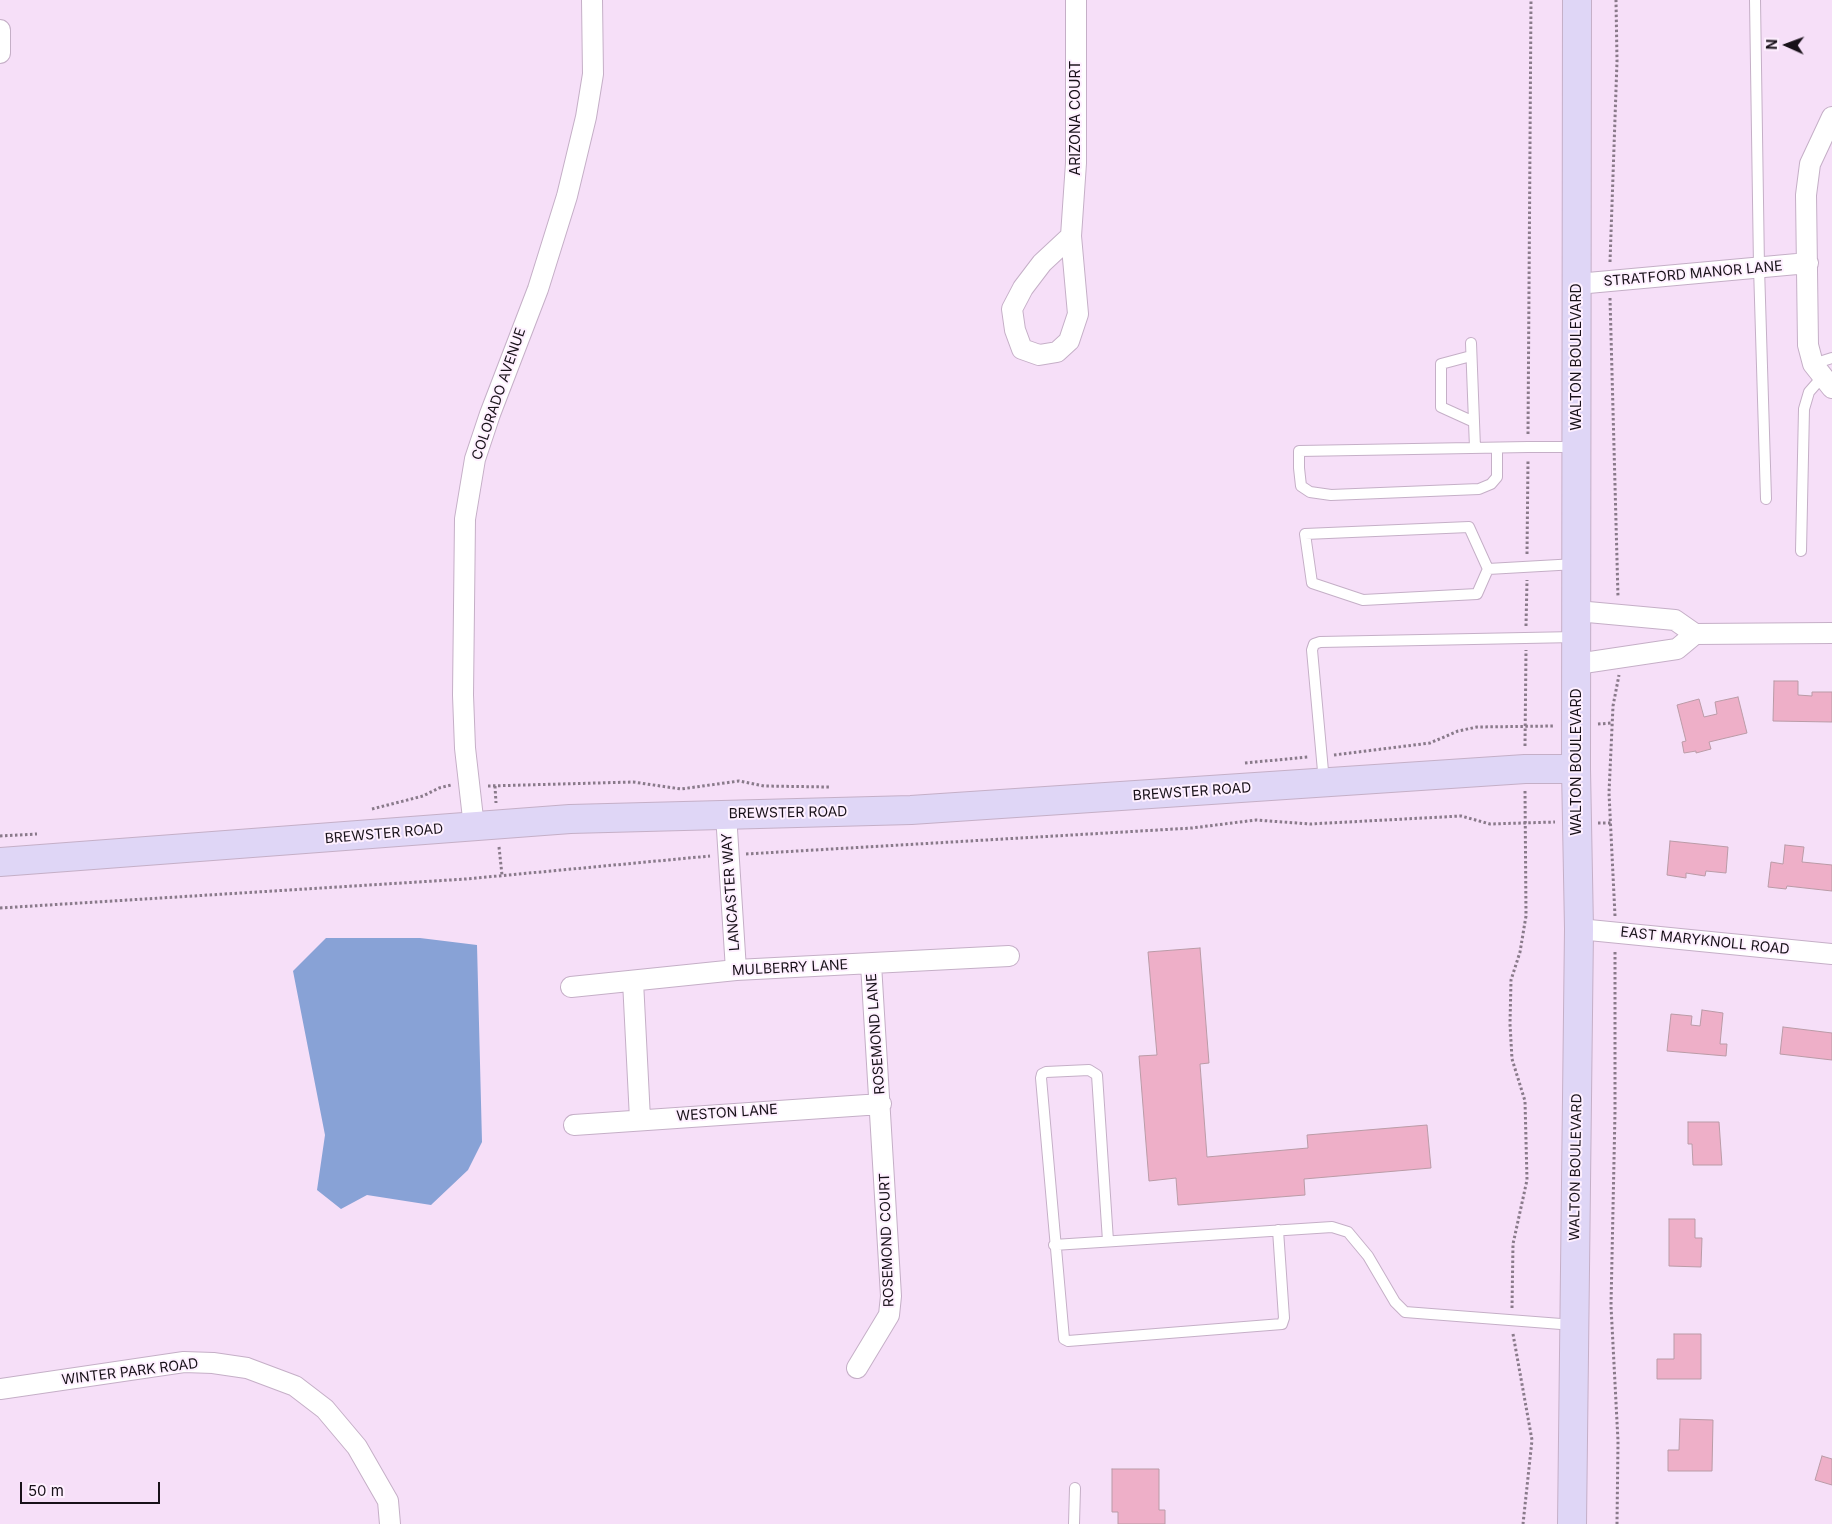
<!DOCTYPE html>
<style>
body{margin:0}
#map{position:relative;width:1832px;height:1524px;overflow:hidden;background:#f6dff8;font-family:Inter,sans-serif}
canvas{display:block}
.north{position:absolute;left:1762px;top:20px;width:50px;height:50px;-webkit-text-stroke:4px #fef0ff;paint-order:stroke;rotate:272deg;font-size:14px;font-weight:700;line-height:20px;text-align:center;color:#181119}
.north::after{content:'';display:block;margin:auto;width:18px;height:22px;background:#181119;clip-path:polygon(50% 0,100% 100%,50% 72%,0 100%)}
.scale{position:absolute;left:20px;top:1482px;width:140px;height:22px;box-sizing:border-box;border:2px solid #181119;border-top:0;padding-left:6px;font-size:15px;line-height:18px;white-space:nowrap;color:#181119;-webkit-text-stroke:4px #fef0ff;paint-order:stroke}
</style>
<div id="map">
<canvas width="1832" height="1524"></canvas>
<div class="north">N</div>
<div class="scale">50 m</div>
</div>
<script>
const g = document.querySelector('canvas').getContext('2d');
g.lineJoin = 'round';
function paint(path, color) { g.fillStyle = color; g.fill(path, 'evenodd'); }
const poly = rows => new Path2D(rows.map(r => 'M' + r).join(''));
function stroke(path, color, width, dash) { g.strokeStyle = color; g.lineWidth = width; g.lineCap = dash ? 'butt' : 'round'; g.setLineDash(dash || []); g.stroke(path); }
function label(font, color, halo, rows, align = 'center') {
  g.font = font + ' Inter,sans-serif'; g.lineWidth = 4; g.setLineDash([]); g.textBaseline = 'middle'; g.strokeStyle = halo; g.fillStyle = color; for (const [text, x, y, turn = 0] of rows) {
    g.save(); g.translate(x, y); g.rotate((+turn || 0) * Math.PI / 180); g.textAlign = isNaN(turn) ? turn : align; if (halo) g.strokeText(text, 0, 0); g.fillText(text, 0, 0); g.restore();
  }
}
paint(poly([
 [326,938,420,938,477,945,482,1142,468,1170,431,1205,367,1195,341,1209,317,1190,325,1135,293,971]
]), '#88a2d6');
const building = poly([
 [1774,681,1798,681,1798,695,1812,696,1812,692,1832,692,1832,722,1773,721,1774,681],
 [1738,697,1747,733,1709,742,1711,749,1696,753,1696,751,1684,753,1682,742,1686,741,1677,705,1699,699,1704,717,1717,714,1715,702,1738,697],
 [1670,841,1728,847,1726,873,1706,871,1705,876,1686,873,1686,878,1667,875,1670,841],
 [1785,845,1804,847,1802,862,1832,865,1832,891,1787,886,1786,889,1768,887,1771,862,1783,864,1785,845],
 [1200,948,1209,1063,1200,1064,1207,1157,1308,1148,1307,1135,1427,1125,1431,1168,1304,1179,1305,1195,1178,1205,1176,1178,1149,1181,1139,1056,1157,1055,1148,952,1200,948],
 [1702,1010,1723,1013,1720,1044,1727,1044,1726,1056,1667,1051,1671,1014,1692,1016,1691,1025,1700,1026,1702,1010],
 [1783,1027,1832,1033,1832,1060,1780,1054,1783,1027],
 [1688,1122,1719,1122,1722,1165,1693,1165,1692,1144,1688,1144,1688,1122],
 [1669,1219,1695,1219,1695,1238,1702,1238,1701,1267,1669,1266,1669,1219],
 [1674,1334,1701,1334,1701,1379,1657,1379,1657,1359,1674,1359,1674,1334],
 [1680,1419,1713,1420,1712,1471,1668,1471,1668,1450,1679,1450,1680,1419],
 [1822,1456,1832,1459,1832,1485,1815,1480,1822,1456],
 [1112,1469,1159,1469,1159,1510,1165,1510,1165,1524,1118,1524,1118,1512,1112,1512,1112,1469]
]);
paint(building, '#eeafc8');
stroke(building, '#ba9ba7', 1);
const lane = poly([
 [1755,0,1759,267,1766,499],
 [1471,343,1475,448],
 [1471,356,1441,364,1441,407,1474,422],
 [1813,364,1832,358],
 [1497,448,1497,477,1491,484,1479,489,1331,495,1310,492,1301,486,1299,468,1299,451,1528,447,1576,447],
 [1801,551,1804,409,1809,392,1823,376],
 [1488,569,1477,594,1363,600,1312,583,1305,534,1469,527,1488,569,1576,564],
 [1324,782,1312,650,1314,644,1320,642,1576,637],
 [1108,1241,1097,1075,1089,1070,1046,1072,1042,1074,1041,1078,1064,1339,1068,1341,1282,1324,1284,1318,1278,1230],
 [1054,1245,1332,1227,1348,1232,1368,1256,1395,1302,1405,1312,1574,1325],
 [1074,1524,1075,1488]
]);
const street = poly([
 [0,30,0,53],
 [1832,117,1810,164,1806,195,1808,345,1813,364,1832,388],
 [1071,236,1042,263,1023,288,1012,309,1015,330,1022,349,1039,355,1057,352,1069,341,1078,314,1071,236,1076,163,1076,0],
 [1577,284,1808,263],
 [1577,611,1675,620,1695,634,1677,649,1577,664],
 [1695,634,1832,633],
 [726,814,736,970],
 [474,827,465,748,463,695,465,519,475,459,490,414,538,289,567,196,586,117,593,74,592,0],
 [1579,929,1832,954],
 [633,981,640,1119],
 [571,987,736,970,1009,956],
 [574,1125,881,1104],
 [857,1368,889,1315,891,1296,871,964],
 [0,1389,184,1362,213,1363,247,1368,295,1386,325,1409,357,1447,388,1501,390,1524]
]);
const secondary = poly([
 [0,862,570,819,911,810,1525,769,1576,769],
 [1572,1524,1579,929,1576,769,1577,0]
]);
stroke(lane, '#c5afc7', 12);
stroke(street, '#c5afc7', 22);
stroke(secondary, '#c5afc7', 30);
stroke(poly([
 [1610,262,1617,61,1616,0],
 [1610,298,1618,597],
 [1528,434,1531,0],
 [1527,554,1528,460],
 [1526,626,1527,580],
 [1598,724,1612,723],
 [1525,746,1526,650],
 [1334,755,1430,743,1458,731,1477,727,1554,726],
 [1245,763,1308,757],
 [488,786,633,782,681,789,739,781,764,786,829,787],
 [495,786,496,803],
 [372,809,423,796,439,788,451,785],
 [1598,823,1611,823],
 [0,836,37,834],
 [499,847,502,875],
 [746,854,1192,828,1256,820,1310,824,1461,816,1490,824,1555,822],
 [0,908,466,879,710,856],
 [1615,916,1609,793,1613,706,1619,675],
 [1615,952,1615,1112,1611,1306,1618,1441,1617,1524],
 [1512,1308,1513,1244,1527,1180,1525,1101,1512,1059,1510,1024,1511,980,1520,952,1526,916,1525,790],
 [1513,1334,1532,1440,1523,1524]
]), '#897a8a', 3, [2.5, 2.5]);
stroke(lane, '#fff', 10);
stroke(street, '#fff', 20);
stroke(secondary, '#dfd6f6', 28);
label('14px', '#181119', '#fef0ff', [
 ["ARIZONA COURT",1076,118,-90],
 ["STRATFORD MANOR LANE",1693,274,-5],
 ["WALTON BOULEVARD",1577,357,-90],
 ["COLORADO AVENUE",499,394,-71],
 ["WALTON BOULEVARD",1577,762,-90],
 ["BREWSTER ROAD",1192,792,-4],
 ["BREWSTER ROAD",788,813,-1],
 ["BREWSTER ROAD",384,834,-5],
 ["LANCASTER WAY",731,892,-94],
 ["EAST MARYKNOLL ROAD",1705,941,6],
 ["MULBERRY LANE",790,968,-3],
 ["ROSEMOND LANE",876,1034,-94],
 ["WESTON LANE",727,1113,-4],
 ["WALTON BOULEVARD",1576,1167,-89],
 ["ROSEMOND COURT",887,1240,-92],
 ["WINTER PARK ROAD",130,1372,-7]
]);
</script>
